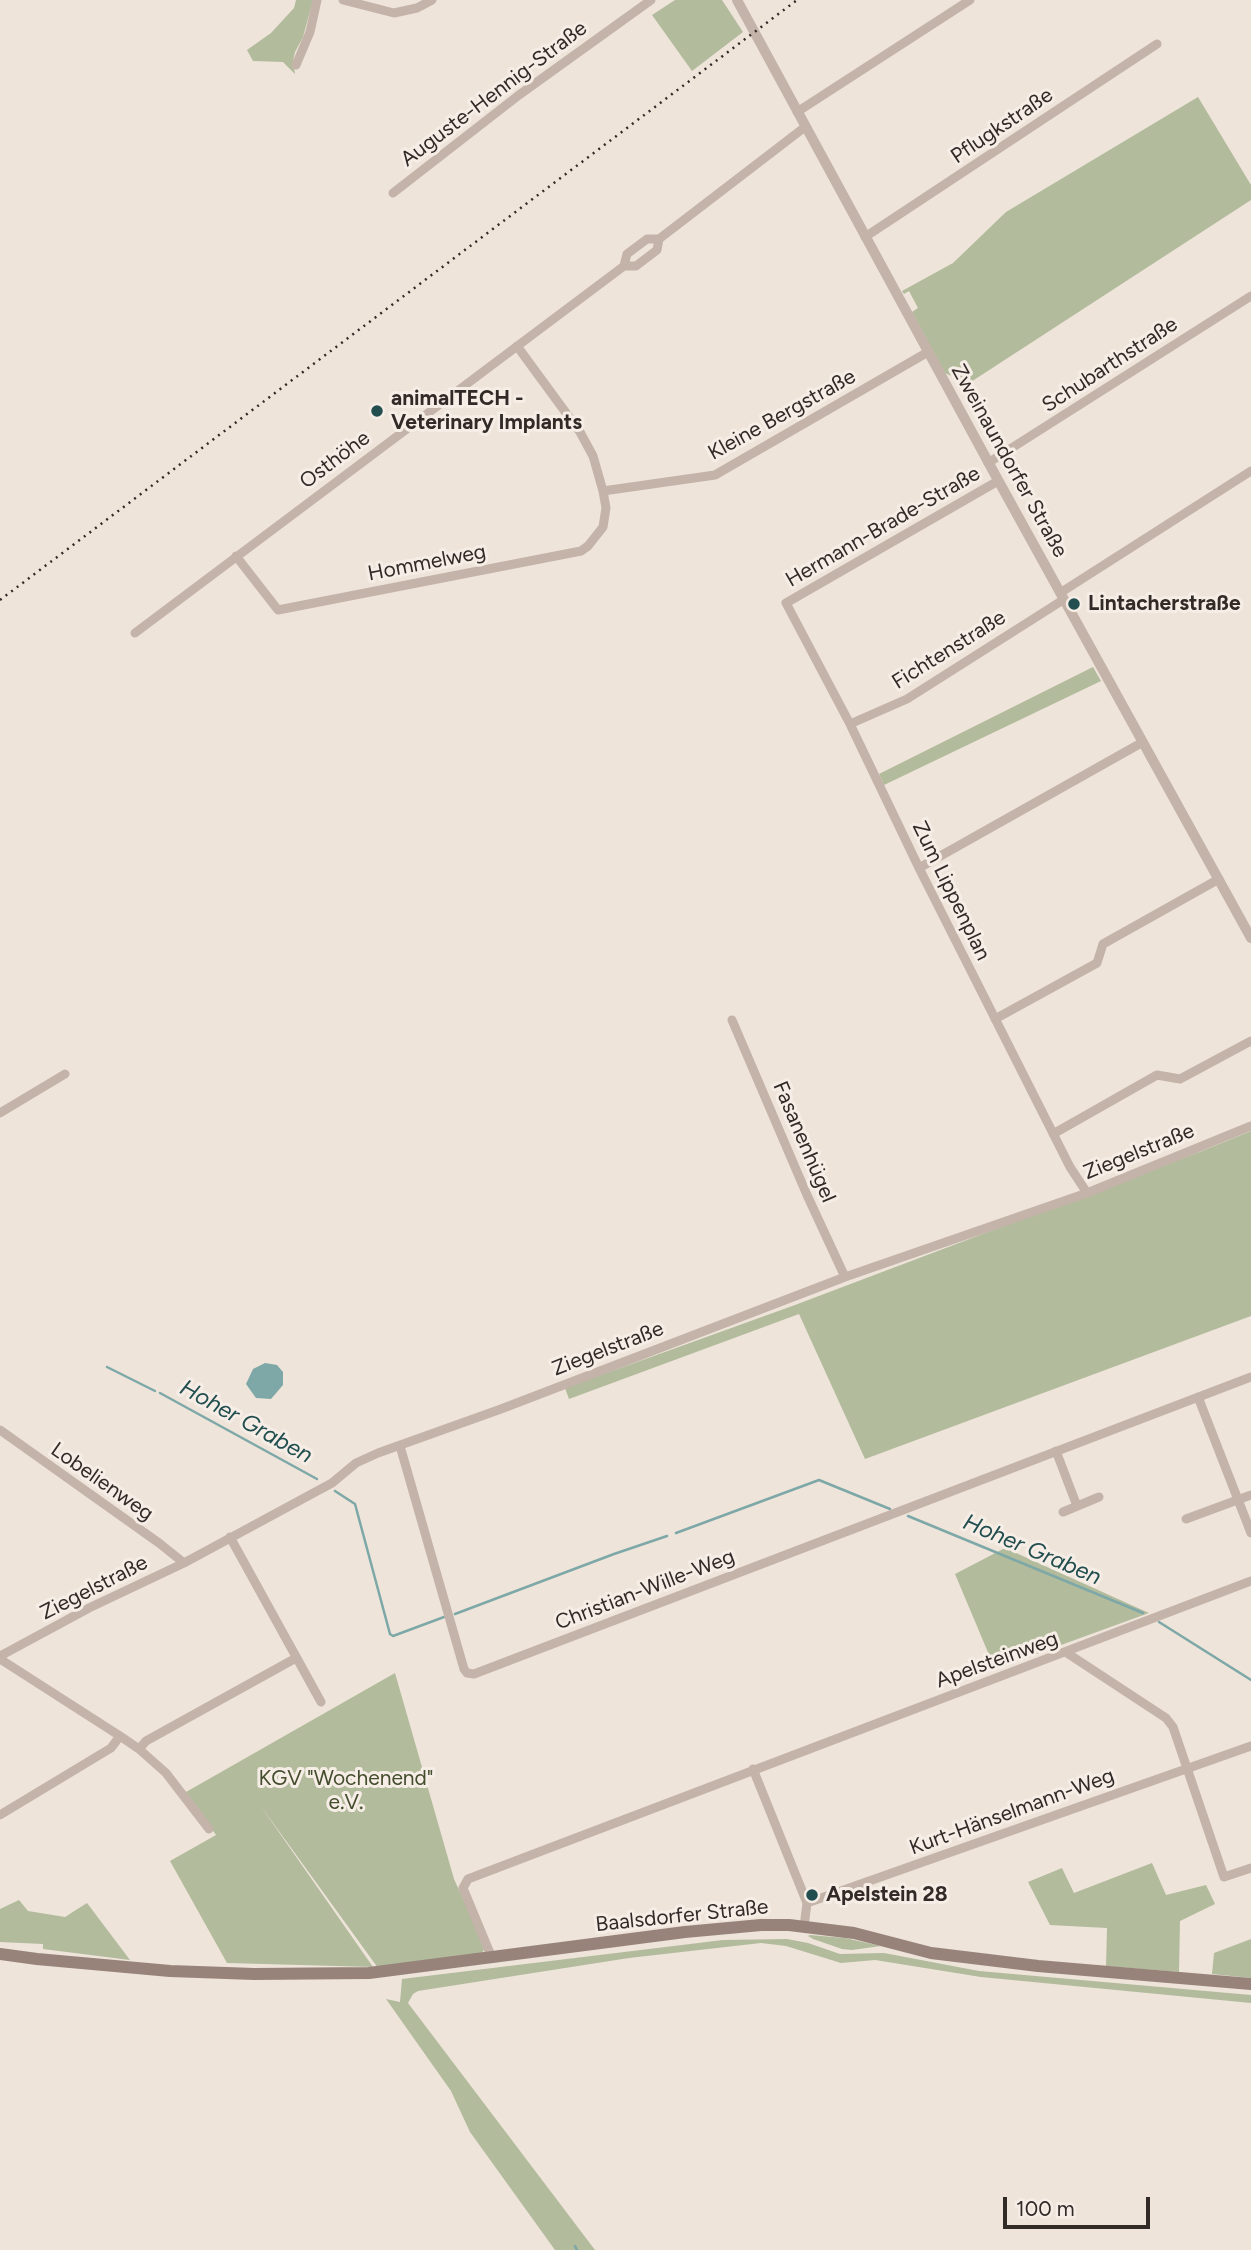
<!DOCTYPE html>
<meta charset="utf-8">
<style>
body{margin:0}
#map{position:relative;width:1251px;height:2250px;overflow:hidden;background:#eee4da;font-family:Figtree,sans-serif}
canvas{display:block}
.scale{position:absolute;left:1003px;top:2197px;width:147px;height:32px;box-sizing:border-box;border:4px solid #322a27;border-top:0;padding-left:9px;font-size:21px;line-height:24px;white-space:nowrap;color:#322a27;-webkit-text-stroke:5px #f6eee6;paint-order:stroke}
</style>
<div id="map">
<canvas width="1251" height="2250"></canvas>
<div class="scale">100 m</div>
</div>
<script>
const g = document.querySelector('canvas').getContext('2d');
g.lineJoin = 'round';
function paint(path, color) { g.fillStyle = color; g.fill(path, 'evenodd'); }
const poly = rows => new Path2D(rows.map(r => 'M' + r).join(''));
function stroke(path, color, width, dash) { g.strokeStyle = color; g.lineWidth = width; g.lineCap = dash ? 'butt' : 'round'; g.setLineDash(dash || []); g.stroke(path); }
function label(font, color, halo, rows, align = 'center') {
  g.font = font + ' Figtree,sans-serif'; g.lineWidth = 6; g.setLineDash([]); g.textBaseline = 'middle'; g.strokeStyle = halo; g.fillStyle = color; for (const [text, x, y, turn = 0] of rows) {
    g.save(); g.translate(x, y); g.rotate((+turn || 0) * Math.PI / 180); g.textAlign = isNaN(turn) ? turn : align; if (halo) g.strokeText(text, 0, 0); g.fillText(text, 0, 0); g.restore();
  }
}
paint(poly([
 [296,0,313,0,303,37,295,52,293,61,295,74,283,62,253,61,247,50,271,33,294,8],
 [675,0,722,0,743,32,692,71,652,15],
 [1198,97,1251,185,1251,200,960,389,956,378,945,373,912,312,918,308,909,291,904,294,902,291,953,263,1006,212],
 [1093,667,1101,681,884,785,879,774],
 [1251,1131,1251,1316,865,1459,799,1314,569,1399,565,1388,795,1305,1202,1151],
 [1005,1548,1149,1613,995,1669,955,1574],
 [395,1673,454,1879,485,1947,482,1954,378,1968,260,1805,373,1967,227,1963,170,1861,216,1835,186,1792],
 [1152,1863,1166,1895,1206,1885,1215,1904,1180,1921,1179,1972,1106,1966,1107,1928,1050,1925,1028,1882,1062,1868,1074,1893],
 [19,1900,28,1911,65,1917,87,1903,130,1960,43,1949,43,1944,0,1942,0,1909],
 [810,1935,845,1938,881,1946,852,1950,842,1949,813,1939,808,1936],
 [787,1939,808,1943,840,1954,884,1953,979,1971,1251,1995,1251,2003,981,1977,875,1960,841,1963,786,1946,761,1943,629,1958,418,1991,413,1994,408,2003,595,2250,555,2250,470,2132,451,2091,386,1999,400,2002,402,1979,723,1940],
 [1251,1939,1251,1978,1212,1974,1214,1953]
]), '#b2bb9c');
paint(poly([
 [265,1363,277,1365,283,1372,283,1385,271,1399,256,1398,246,1384,253,1369]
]), '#7da8a7');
stroke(poly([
 [107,1367,155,1391],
 [160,1393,317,1479],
 [335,1491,355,1504,390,1634,393,1636,444,1617],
 [908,1516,1143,1613],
 [676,1533,819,1480,890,1509],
 [455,1614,614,1554,667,1536],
 [1159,1622,1251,1680],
 [575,2246,577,2250]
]), '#7da8a7', 2.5);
stroke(poly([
 [343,0,394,13,417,8,432,0],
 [296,65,310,32,317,0],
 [797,112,970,0],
 [393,193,519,95,651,0],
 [865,237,1157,44],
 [624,266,627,254,647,239,659,239],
 [988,463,1251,296],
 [998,481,786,603,850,724,919,868,1070,1167,1087,1193],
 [603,491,715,475,928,352],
 [236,556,278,610,581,551,588,546,603,527,606,508,603,491,593,456,580,432,517,346],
 [1060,593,1251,471],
 [135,633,624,266,636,266,657,250,659,239,805,127],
 [850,724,907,699,1063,600],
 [919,868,1143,742],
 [995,1019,1097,963,1103,944,1219,879],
 [732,1020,807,1195,845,1277],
 [0,1113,65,1074],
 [1053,1134,1157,1075,1180,1079,1251,1041],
 [1198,1397,1251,1533],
 [0,1430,159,1543,184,1563],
 [400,1446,464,1669,467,1673,474,1674,1251,1377],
 [1056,1451,1077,1506],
 [1063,1512,1099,1497],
 [1186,1519,1251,1495],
 [230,1537,321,1702],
 [1067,1653,1166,1718,1173,1727,1224,1877,1251,1868],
 [0,1656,89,1608,184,1563,332,1483,356,1463,378,1453,501,1409,845,1277,1087,1193,1251,1126],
 [0,1659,120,1736],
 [139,1749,166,1773,209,1829],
 [753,1769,807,1903],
 [0,1815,111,1748,120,1736,139,1749,146,1741,296,1658],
 [804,1927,807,1903,1251,1746],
 [492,1958,463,1888,468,1879,1251,1581]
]), '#c4b3a8', 9);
stroke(poly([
 [737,0,998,480,1251,938]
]), '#c4b3a8', 10);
stroke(poly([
 [0,1954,37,1959,170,1971,254,1974,369,1973,685,1932,761,1925,789,1925,854,1933,931,1953,1038,1966,1251,1984]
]), '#98837a', 12);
stroke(poly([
 [0,600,797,0]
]), '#322a27', 2.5, [2, 5]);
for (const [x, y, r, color] of [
 [377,411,7,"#224e4f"],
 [1074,604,7,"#224e4f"],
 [812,1895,7,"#224e4f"]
]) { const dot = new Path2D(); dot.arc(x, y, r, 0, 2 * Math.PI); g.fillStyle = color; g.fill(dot); stroke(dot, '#f6eee6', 2.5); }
label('21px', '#322a27', '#f6eee6', [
 ["Auguste-Hennig-Straße",494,94,-37],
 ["Pflugkstraße",1002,126,-34],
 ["Schubarthstraße",1110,365,-33],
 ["Kleine Bergstraße",782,415,-29],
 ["Osthöhe",335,460,-37],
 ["Zweinaundorfer Straße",1009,461,61],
 ["Hermann-Brade-Straße",883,527,-30],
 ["Hommelweg",427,563,-11],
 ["Fichtenstraße",949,650,-32],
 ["Zum Lippenplan",951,891,64],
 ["Fasanenhügel",804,1142,67],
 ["Ziegelstraße",1139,1152,-22],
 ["Ziegelstraße",608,1349,-21],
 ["Lobelienweg",102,1482,35],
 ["Ziegelstraße",94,1588,-27],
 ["Christian-Wille-Weg",645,1590,-21],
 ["Apelsteinweg",997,1660,-20],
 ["Kurt-Hänselmann-Weg",1012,1812,-20],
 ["Baalsdorfer Straße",682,1916,-6]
]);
label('bold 21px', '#322a27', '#f6eee6', [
 ["animalTECH -",391,399],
 ["Veterinary Implants",391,423],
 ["Lintacherstraße",1088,604],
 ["Apelstein 28",826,1895]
], 'left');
label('21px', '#444d2e', '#f6eee6', [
 ["KGV \"Wochenend\"",346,1779],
 ["e.V.",346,1803]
]);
label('italic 23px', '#224e4f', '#f6eee6', [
 ["Hoher Graben",246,1422,29],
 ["Hoher Graben",1032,1550,23]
]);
</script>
